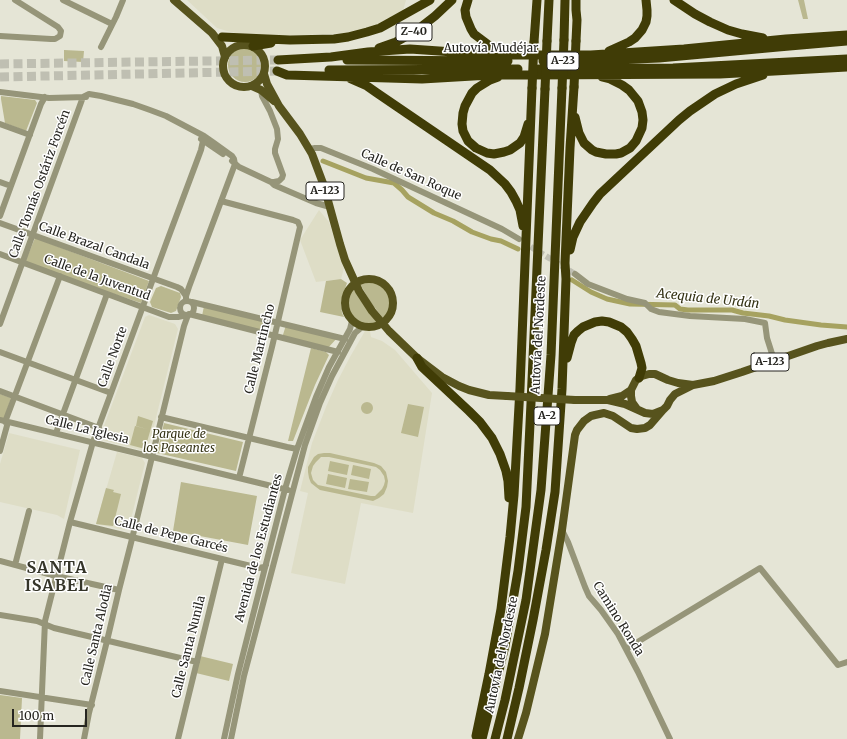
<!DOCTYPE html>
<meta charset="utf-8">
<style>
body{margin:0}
#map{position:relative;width:847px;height:739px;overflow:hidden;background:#e5e5d6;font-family:Merriweather,serif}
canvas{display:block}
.scale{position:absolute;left:12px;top:709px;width:75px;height:18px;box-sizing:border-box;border:2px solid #262520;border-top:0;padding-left:5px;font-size:12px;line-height:14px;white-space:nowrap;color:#262520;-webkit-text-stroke:3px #fff;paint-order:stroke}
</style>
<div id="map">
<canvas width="847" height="739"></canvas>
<div class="scale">100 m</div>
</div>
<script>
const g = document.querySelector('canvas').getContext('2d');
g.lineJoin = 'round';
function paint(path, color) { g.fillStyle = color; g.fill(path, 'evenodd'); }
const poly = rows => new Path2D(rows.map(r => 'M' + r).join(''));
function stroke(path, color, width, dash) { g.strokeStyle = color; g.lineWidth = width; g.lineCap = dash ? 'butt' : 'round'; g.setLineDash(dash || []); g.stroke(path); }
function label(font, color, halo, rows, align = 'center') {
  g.font = font + ' Merriweather,serif'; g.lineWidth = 3; g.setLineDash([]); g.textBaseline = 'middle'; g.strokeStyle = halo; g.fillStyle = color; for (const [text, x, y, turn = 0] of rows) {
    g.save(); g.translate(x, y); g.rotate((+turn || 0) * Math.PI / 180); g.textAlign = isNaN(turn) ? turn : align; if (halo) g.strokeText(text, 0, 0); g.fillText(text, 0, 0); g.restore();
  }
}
paint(poly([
 [187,0,406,0,403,11,388,21,351,33,279,36,244,35,227,31,217,28],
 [319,210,329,222,344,268,341,279,316,282,300,240],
 [149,315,175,324,178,329,149,446,144,451,99,439,145,317],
 [365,331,370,331,371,337,382,341,395,350,432,393,413,513,361,503,345,584,291,573,308,493,300,491,312,443,326,407,338,380,350,357],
 [9,433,80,450,64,519,57,515,0,502,0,464],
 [117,452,142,458,145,463,129,527,124,530,96,524]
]), '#deddc6');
paint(poly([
 [798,0,804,0,808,19,803,19],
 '228 65a17 17 0 1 1 34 0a17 17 0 1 1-34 0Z',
 [64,50,84,51,83,62,64,61],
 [1,96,35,100,37,103,26,131,5,123,1,99],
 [35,238,149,281,141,303,60,276,25,262],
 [341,279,347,283,343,294,341,304,342,313,344,317,320,312,326,281],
 [368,281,377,283,383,285,387,290,389,294,391,299,391,308,385,318,383,318,371,303,360,284,361,283],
 [161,286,180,293,181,297,176,311,171,313,152,307,150,302,156,288],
 [352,289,354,289,377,323,376,324,369,325,361,323,354,319,351,315,348,308,348,301,349,295],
 [204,306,268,322,266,332,202,316],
 [286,325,338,337,327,349,282,338],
 [311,348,326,352,329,355,315,385,293,441,288,441],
 [0,394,11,398,4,419,0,418],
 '361 408a6 6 0 1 1 12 0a6 6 0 1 1-12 0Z',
 [408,404,424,407,418,437,401,433],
 [138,416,153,421,145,449,130,445,135,426,147,429,136,426],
 [164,423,243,442,236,471,157,453],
 [324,453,330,453,374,463,381,466,386,472,388,481,387,487,384,494,379,498,373,501,320,490,316,487,311,483,309,478,308,472,308,467,314,457,318,454],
 [321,457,329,457,376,467,380,470,384,476,385,481,384,485,382,489,375,496,371,496,318,485,313,480,311,473,313,466,316,462],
 [330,461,349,465,347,475,328,471],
 [353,465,371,469,369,479,351,475],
 [328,474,347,478,345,488,326,484],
 [350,479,369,482,367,492,348,489],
 [181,482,257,496,248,545,173,531],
 [106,488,114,490,113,492,121,494,113,526,96,524],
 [200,656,233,664,229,681,196,673],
 [0,695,22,698,20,739,0,739]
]), '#bab88f');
stroke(poly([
 [323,161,366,178,394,183,402,190,408,197,434,213,453,221,472,232,491,239,501,241,518,249],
 [572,280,591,292,607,299,630,304,675,305,680,309,688,310,732,310,743,313,769,316,785,320,821,325,847,327]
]), '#a6a260', 5);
stroke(poly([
 [523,242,575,274]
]), '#bfbfb2', 6, [6, 3]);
stroke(poly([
 [0,64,278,60],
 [0,77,277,71]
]), '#bfbfb2', 9, [9, 4.5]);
stroke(poly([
 [63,0,112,24],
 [0,36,51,39,55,39,60,36,61,31,58,27,15,0],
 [101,47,116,17,123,0],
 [261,90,262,96,270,111,277,129,278,139,275,149,275,153,283,175,282,178,279,181,274,182,271,182],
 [0,92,49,98,86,97],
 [0,124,30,135],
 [201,139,223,154],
 [309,149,315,148,321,148,373,169,502,229,519,239],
 [232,161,239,167,271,182,274,185,316,203,330,207],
 [0,182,11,186],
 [221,201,293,220,298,222,300,227,272,347,239,478],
 [0,216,41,104,45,97],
 [0,223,177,287,181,289,186,296],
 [0,254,169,317,178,317,187,315],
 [575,274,588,284,627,299,645,303,651,309,659,312,690,316,745,319,765,323,767,338,774,360],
 [186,301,186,296,189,287,235,164],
 '180 308a7 7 0 1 1 14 0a7 7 0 1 1-14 0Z',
 [192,302,345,339],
 [189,314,338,352],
 [0,324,83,97,89,94,101,96,133,104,150,110,166,116,204,136,214,143,232,156,234,159,235,164],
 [0,352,111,393],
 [0,391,99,428],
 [161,417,287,447,297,449],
 [0,420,288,490],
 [5,422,60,276],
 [56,433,107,294],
 [0,451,8,422],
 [70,522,259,568,264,567,266,565],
 [562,530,568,542,585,587,589,596,601,610,618,634,638,672,670,739],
 [0,561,56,576,119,590],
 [15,565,29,511],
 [0,615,37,621,54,628,197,662],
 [626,649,760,568,838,665,847,662],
 [0,691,92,705],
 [40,739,45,621,70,522,93,442,167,241,201,150,204,136],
 [84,739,89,713,107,641,119,590,131,543,184,326,188,315],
 [178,739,222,559],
 [224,739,238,674,285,489,297,449,316,397,329,367,350,329,352,321],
 [231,739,244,676,305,445,320,403,332,376,355,333,362,327]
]), '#969579', 6);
stroke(poly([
 [174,0,212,33,222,46,225,57],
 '223 66a21 21 0 1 1 42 0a21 21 0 1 1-42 0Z',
 [264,74,267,84,279,106,300,134,312,154,324,186,340,244,345,260,359,291,372,311,389,331,417,358,442,377,459,386,469,390,489,395,507,396],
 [252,86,261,90,274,101],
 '345 303a24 24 0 1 1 48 0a24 24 0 1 1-48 0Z',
 [610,399,622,396,631,390],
 [575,400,608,400,625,404,645,413,653,414,663,410,667,406,670,400,675,394,693,385,714,381,742,372,817,346,828,343,847,339],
 [637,409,632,402,631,396,631,390,636,380,642,376,649,374,655,374,668,380,678,383,693,385],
 [518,739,526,713,545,634,562,530,575,435,577,430,584,421,591,416,595,415,604,413,613,416,631,428,637,429,645,428,650,425,663,410]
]), '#57531d', 8);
stroke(poly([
 [468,0,465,10,466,17,471,29,474,34,490,46,505,53],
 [576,0,576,10,577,20,576,41],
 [674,0,695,14,710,22,728,30,742,34,763,38],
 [222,37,290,40,334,39,348,37,367,32,380,28,430,0],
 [564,40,565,0],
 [547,41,549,0],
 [534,42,537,0],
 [253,46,271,43],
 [379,48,396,42,417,30,435,16,452,0],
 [609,51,629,42,635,38,642,30,646,22,647,16,647,10,646,0],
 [278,60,331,57,368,52,410,49,468,53,518,55,591,55,684,49,786,39,847,35],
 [347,60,508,61],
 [543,61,588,61,659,58,778,47,847,41],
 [539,69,673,68,847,59],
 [329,70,518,69],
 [277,71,287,75,422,79,490,75,528,75,720,74,847,67],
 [498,77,490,80,477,88,472,93,465,106,463,113,462,124,463,131,468,141,476,148,487,153,494,154,504,152,510,150,520,143,524,137,528,124],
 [351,79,367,86,377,93,490,170,505,184,511,192,516,201,520,210,523,226],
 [575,117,579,133,584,143,592,150,596,152,606,154,616,154,621,153,630,148,636,141,642,128,643,120,642,112,638,101,629,90,622,85,610,79,602,77],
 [570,250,573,237,580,222,593,203,600,194,679,120,690,111,715,94,736,84,763,75],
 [417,358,422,367,469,411,480,422,492,438,500,454,506,471,508,481,509,498],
 [567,358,571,343,574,335,578,331,583,327,595,322,602,321,609,322,621,327,627,332,632,339,636,346,641,363,642,368,639,378],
 [476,736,489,674,501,609,510,537,514,495,520,388,532,88],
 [482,739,505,646,518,571,526,507,531,403,545,89],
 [495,739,505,700,526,600,541,490,551,355,562,88],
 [507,739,519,688,533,620,546,550,555,492,562,389,566,279,565,263,570,148,574,87]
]), '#403c06', 9);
stroke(poly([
 [507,396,575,400]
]), '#57531d', 8);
stroke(poly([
 [574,87,576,41],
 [532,88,534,42],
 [562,88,564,40],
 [545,89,547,41]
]), '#403c06', 9);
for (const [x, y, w] of [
 [414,32,36],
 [563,61,32],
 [325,191,38],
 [770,362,38],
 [547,416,26]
]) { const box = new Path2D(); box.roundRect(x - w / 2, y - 9, w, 18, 3); g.fillStyle = '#fff'; g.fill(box); stroke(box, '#262520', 1); }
label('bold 11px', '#262520', null, [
 ["Z-40",414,32],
 ["A-23",563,61],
 ["A-123",325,191],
 ["A-123",770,362],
 ["A-2",547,416]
]);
label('12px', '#262520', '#fff', [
 ["Autovía Mudéjar",491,49],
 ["Calle de San Roque",411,175,24],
 ["Calle Tomás Ostáriz Forcén",40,184,-70],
 ["Calle Brazal Candala",94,246,20],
 ["Calle de la Juventud",97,278,20],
 ["Autovía del Nordeste",539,335,-87],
 ["Calle Martincho",260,349,-76],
 ["Calle Norte",113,357,-70],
 ["Calle La Iglesia",87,430,14],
 ["Calle de Pepe Garcés",171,535,14],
 ["Avenida de los Estudiantes",259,548,-75],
 ["Camino Ronda",618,619,58],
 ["Calle Santa Alodia",97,635,-77],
 ["Calle Santa Nunila",189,647,-76],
 ["Autovía del Nordeste",502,655,-78]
]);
label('italic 12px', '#353315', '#fff', [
 ["Parque de",179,435],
 ["los Paseantes",179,449]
]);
label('italic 13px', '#343214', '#fff', [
 ["Acequia de Urdán",708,299,6]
]);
g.letterSpacing = '1px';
label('bold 16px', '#353529', '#fff', [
 ["SANTA",57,568],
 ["ISABEL",57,586]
]);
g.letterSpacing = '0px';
</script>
